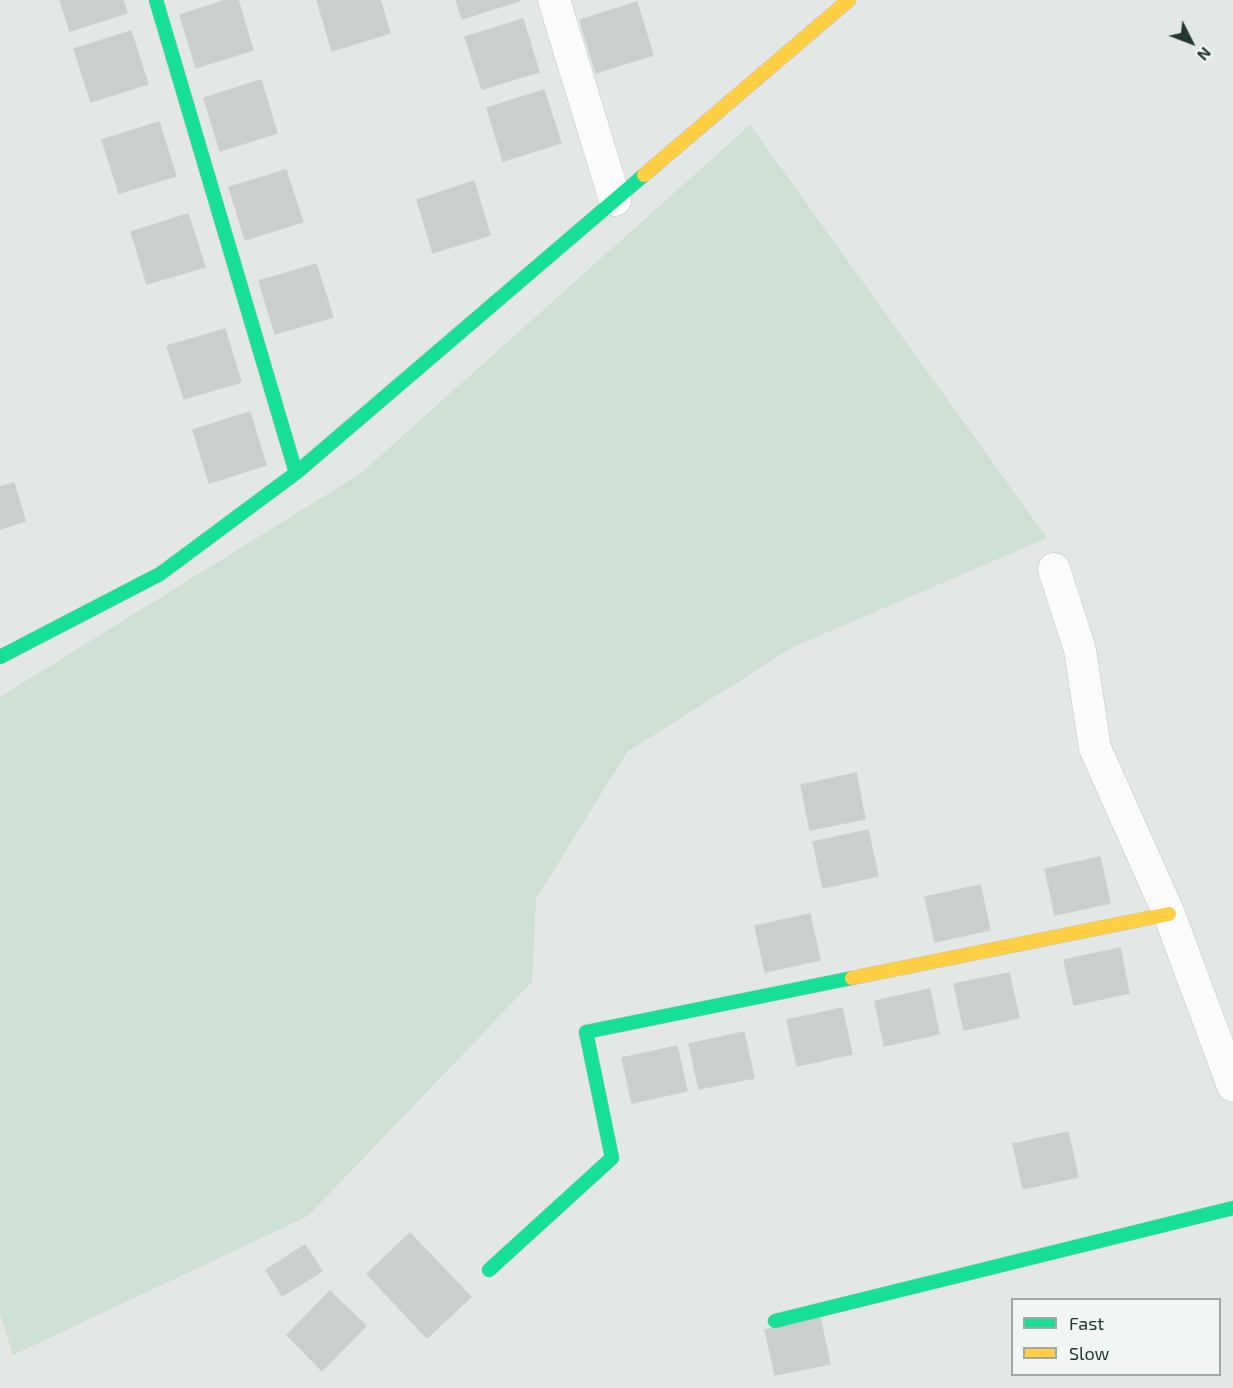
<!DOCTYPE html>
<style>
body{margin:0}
#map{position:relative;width:1233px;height:1388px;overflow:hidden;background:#e3e7e5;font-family:"Exo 2",sans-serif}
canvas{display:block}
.legend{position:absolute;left:1011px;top:1298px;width:210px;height:78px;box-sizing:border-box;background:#f1f6f4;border:2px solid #9faaa7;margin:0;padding:8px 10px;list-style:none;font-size:18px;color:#233833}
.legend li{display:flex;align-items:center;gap:12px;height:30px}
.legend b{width:30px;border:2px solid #9faaa7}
.north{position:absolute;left:1161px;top:12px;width:60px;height:60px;-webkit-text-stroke:4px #f1f6f4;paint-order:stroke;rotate:132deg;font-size:16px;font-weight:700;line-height:24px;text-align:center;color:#233833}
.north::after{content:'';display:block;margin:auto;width:21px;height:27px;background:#233833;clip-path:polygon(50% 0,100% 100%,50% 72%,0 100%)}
</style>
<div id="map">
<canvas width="1233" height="1388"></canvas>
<ul class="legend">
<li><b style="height:8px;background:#16e098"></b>Fast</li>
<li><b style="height:8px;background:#ffcf43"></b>Slow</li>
</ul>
<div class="north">N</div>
</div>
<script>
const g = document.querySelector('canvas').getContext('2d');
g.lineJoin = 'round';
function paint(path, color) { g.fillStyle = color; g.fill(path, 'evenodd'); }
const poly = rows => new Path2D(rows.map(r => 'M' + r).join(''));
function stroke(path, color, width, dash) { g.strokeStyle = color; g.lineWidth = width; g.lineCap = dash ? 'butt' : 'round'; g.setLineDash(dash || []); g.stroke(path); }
paint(poly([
 [750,125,1047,538,793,647,627,752,536,899,532,982,308,1216,13,1355,0,1314,0,697,360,474]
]), '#cedfd3');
const building = poly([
 [60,0,123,0,127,13,70,31,60,0],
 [226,0,238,0,253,50,196,68,180,15,226,0],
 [317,0,380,0,390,33,332,51,317,0],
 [456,0,519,0,519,1,462,19,456,0],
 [637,2,653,55,596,73,580,20,637,2],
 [523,19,539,72,482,89,465,37,523,19],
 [131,31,148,84,91,102,74,49,131,31],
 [261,80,277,133,220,151,204,98,261,80],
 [544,90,561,143,503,161,487,108,544,90],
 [159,122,176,176,119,193,102,140,159,122],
 [286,170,303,222,245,240,229,187,286,170],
 [474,181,490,235,433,253,417,200,474,181],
 [188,214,205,267,147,284,131,232,188,214],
 [316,264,333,317,275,334,259,281,316,264],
 [225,329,241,382,184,399,167,346,225,329],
 [250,412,266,465,209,483,193,430,250,412],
 [14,483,25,521,0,529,0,487,14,483],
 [856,773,865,819,810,830,801,785,856,773],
 [868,830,878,876,823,888,813,842,868,830],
 [1100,857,1110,903,1055,915,1045,869,1100,857],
 [980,885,990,930,935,942,925,897,980,885],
 [810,914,820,960,765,972,755,926,810,914],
 [1120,948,1129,993,1074,1005,1064,960,1120,948],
 [1009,973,1019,1018,964,1030,954,984,1009,973],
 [930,989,939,1034,884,1046,875,1001,930,989],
 [842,1008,852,1054,797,1066,787,1020,842,1008],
 [744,1032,754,1078,699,1089,689,1044,744,1032],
 [677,1046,687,1091,632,1103,622,1058,677,1046],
 [1068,1132,1078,1177,1023,1189,1013,1144,1068,1132],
 [410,1233,471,1297,427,1338,367,1274,410,1233],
 [305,1245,322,1271,282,1296,266,1270,305,1245],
 [330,1291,366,1326,322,1371,287,1335,330,1291],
 [820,1318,830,1364,775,1375,765,1330,820,1318]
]);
paint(building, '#cacecd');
stroke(building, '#ccd0ce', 1.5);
const street = poly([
 [554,0,615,200],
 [1054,569,1080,650,1095,748,1169,914,1233,1086]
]);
const fast = poly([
 [156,0,296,473],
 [0,657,160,574,296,473,644,175],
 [489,1270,612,1158,586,1032,852,978],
 [775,1321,1233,1208]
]);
const slow = poly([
 [644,175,849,0],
 [852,978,1169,914]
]);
stroke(street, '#c0c4c2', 33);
stroke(fast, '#bfc5c2', 15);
stroke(slow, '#bfc5c2', 15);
stroke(street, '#fbfbfb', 32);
stroke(fast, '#16e098', 14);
stroke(slow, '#ffcf43', 14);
</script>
